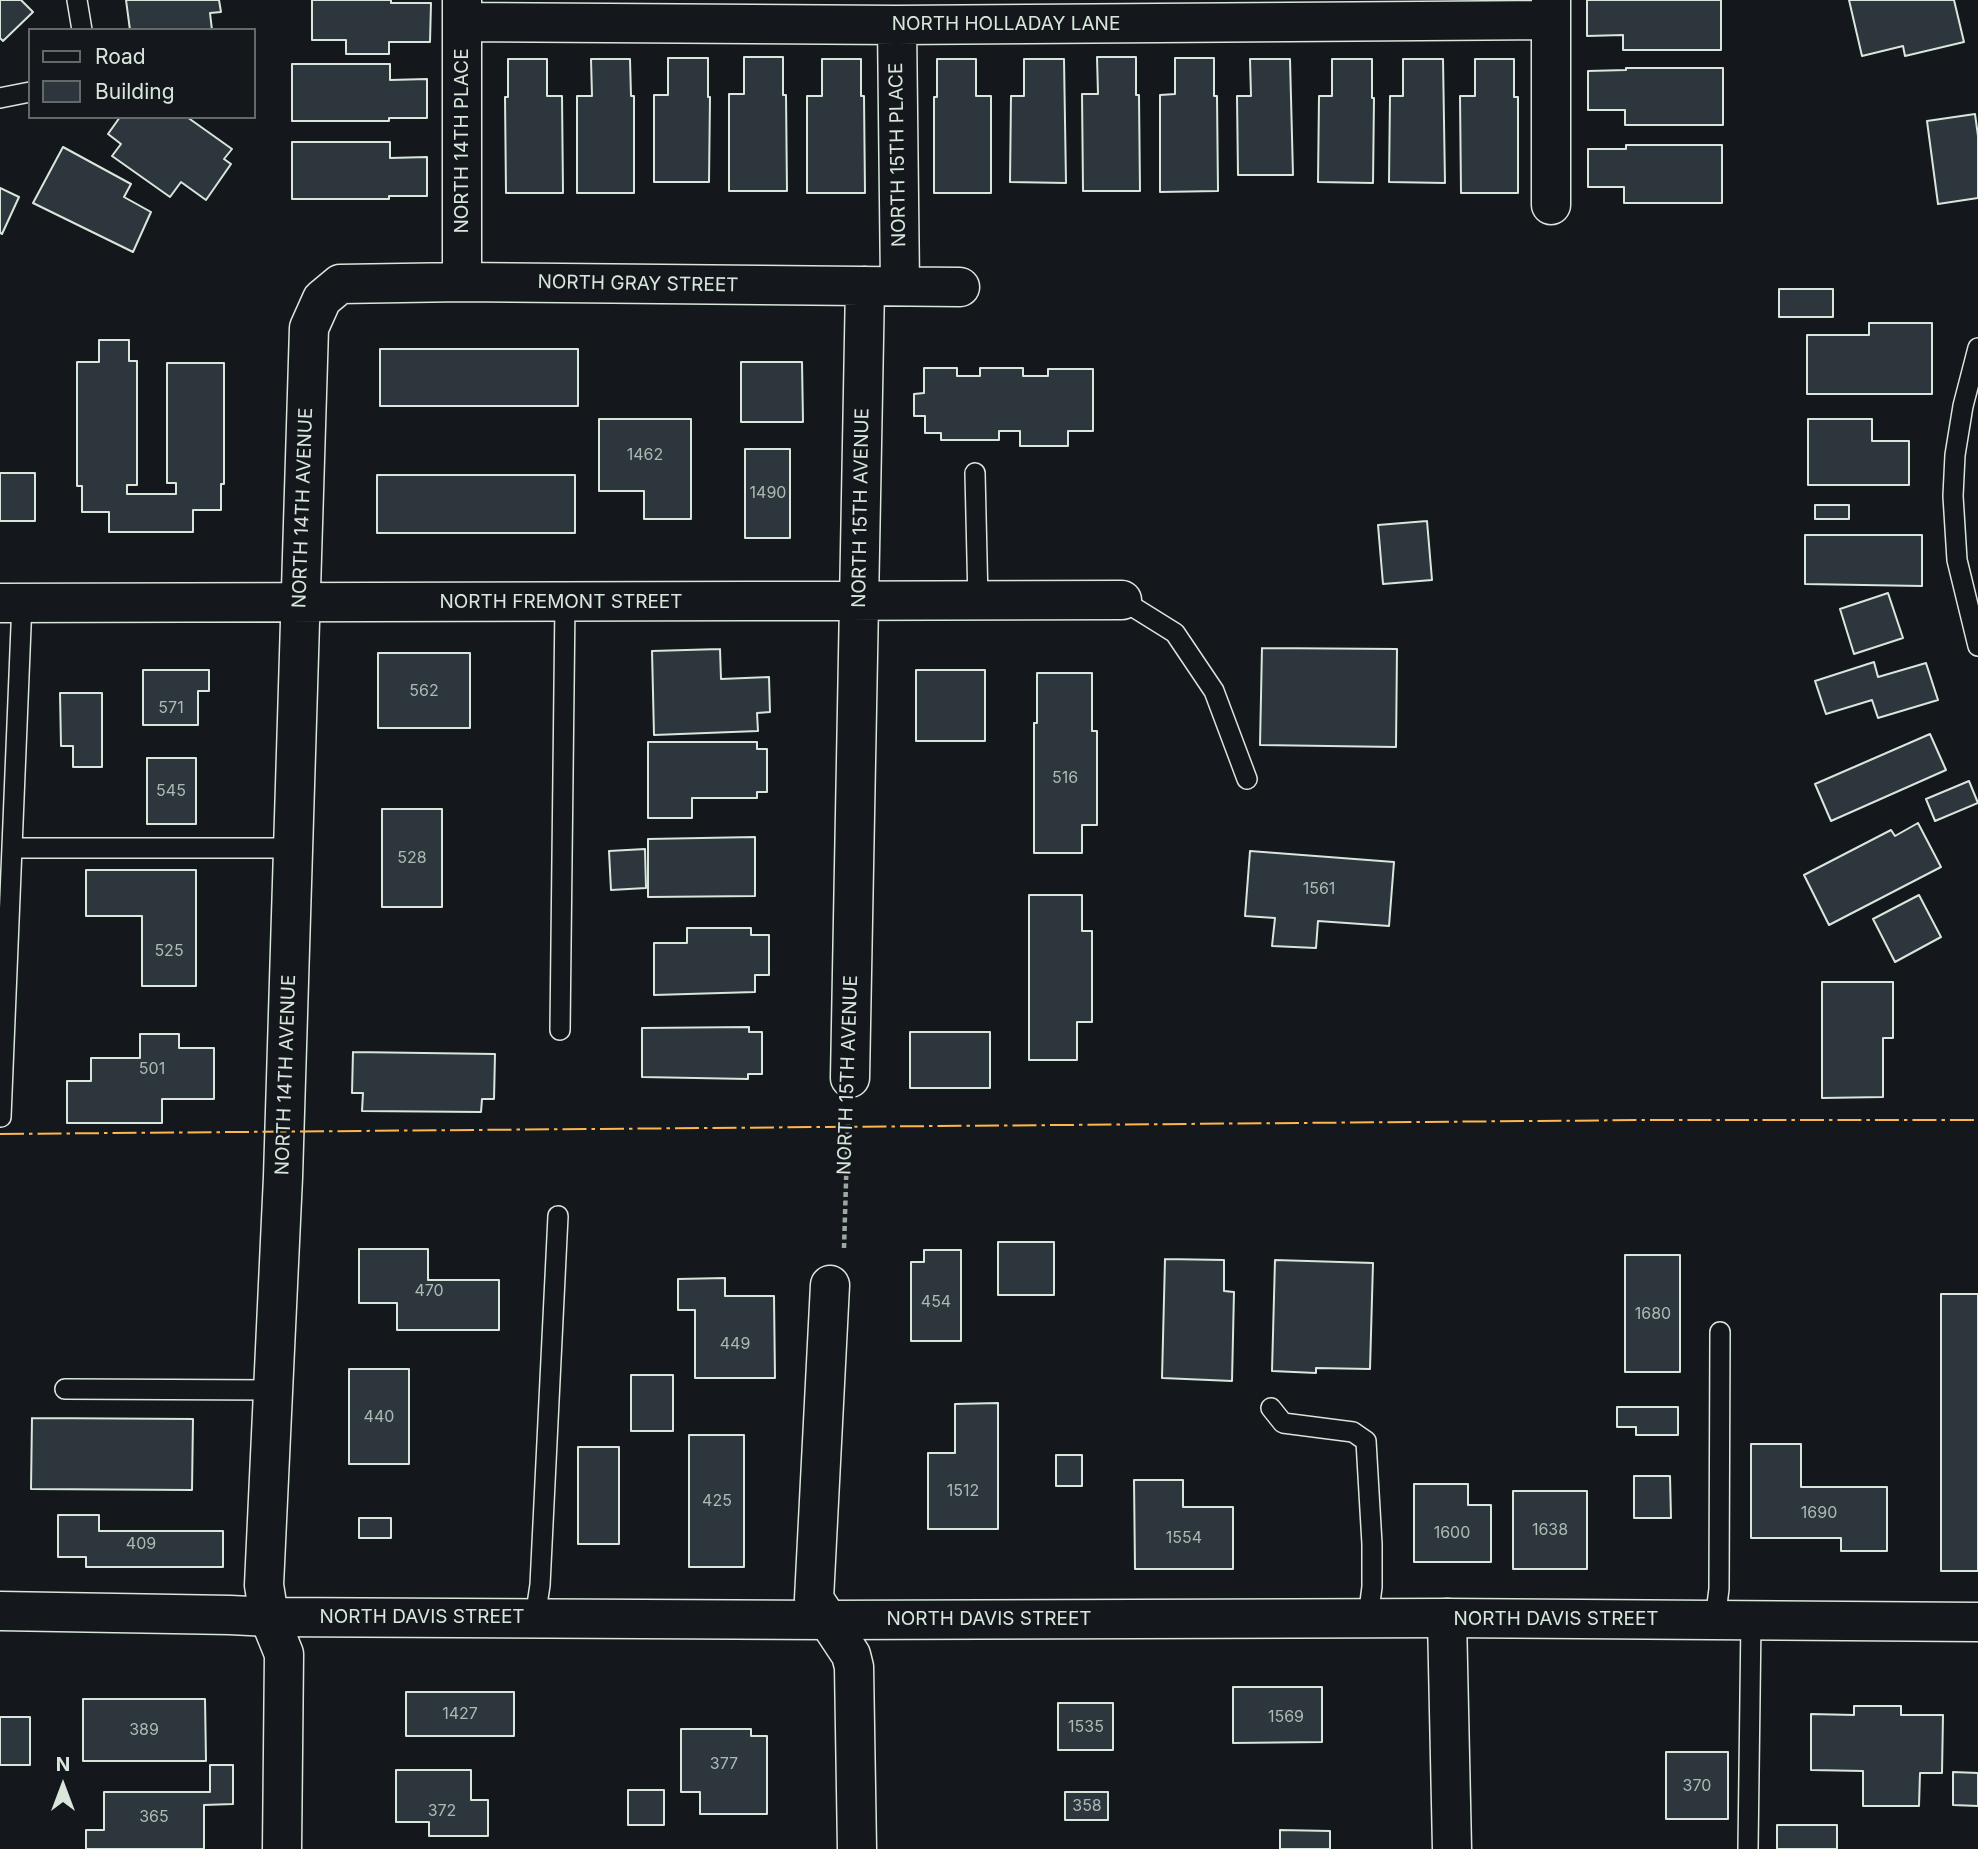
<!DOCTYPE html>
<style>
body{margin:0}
#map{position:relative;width:1978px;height:1849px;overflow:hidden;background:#14181c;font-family:Inter,sans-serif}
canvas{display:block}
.legend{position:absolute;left:28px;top:28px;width:228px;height:91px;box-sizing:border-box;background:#14181c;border:2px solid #626a69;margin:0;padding:9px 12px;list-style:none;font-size:21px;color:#d8e6dc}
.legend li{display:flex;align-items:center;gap:14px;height:35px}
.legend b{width:35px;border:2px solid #626a69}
.north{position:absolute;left:28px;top:1751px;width:70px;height:70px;-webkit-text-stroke:5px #14181c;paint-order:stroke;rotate:0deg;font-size:19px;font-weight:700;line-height:28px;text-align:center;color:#d8e6dc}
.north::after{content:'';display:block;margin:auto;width:24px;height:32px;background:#d8e6dc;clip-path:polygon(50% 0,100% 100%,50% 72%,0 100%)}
</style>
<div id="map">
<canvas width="1978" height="1849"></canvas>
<ul class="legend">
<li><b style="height:9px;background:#14181c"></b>Road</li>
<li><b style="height:19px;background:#2c363c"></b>Building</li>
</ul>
<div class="north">N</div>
</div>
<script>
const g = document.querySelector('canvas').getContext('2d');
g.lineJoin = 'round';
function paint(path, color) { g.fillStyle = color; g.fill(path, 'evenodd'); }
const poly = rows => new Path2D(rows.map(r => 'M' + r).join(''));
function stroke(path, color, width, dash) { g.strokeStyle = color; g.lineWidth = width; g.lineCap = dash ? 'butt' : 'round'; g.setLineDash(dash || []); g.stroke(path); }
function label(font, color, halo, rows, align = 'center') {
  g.font = font + ' Inter,sans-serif'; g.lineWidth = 5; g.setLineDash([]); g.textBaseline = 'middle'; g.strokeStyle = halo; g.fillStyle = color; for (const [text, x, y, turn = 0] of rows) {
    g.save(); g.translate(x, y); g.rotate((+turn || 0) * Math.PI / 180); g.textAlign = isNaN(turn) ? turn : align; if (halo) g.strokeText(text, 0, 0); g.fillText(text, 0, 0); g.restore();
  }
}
const building = poly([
 [0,0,21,0,33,12,3,41,0,38,0,0],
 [126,0,219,0,221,12,210,13,212,30,130,30,126,0],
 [312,0,391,0,391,3,431,3,430,42,389,42,389,54,346,54,346,40,312,40,312,0],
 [1587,0,1721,0,1721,50,1623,50,1623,35,1587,36,1587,0],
 [1849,0,1954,0,1964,42,1905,56,1903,46,1862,56,1849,0],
 [744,57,783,57,783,95,786,95,787,191,729,191,729,94,744,94,744,57],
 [1097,57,1136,57,1136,95,1139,95,1140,191,1083,191,1082,94,1098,94,1097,57],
 [668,58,708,58,708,97,710,97,709,182,654,182,654,95,668,95,668,58],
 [1175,58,1214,58,1214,96,1217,96,1218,191,1160,192,1160,95,1175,94,1175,58],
 [508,59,547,59,547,96,562,96,563,193,506,193,505,97,508,97,508,59],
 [591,59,630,59,631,96,634,96,634,193,577,193,577,96,592,96,591,59],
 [822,59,861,59,861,96,864,96,865,193,807,193,807,96,822,96,822,59],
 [937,59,976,59,976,96,991,96,991,193,934,193,934,97,937,97,937,59],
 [1024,59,1064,59,1066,183,1010,182,1011,96,1024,96,1024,59],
 [1250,59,1290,59,1293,175,1238,175,1237,96,1251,96,1250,59],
 [1332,59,1372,59,1372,98,1374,98,1373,183,1318,182,1319,96,1332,96,1332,59],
 [1403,59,1443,59,1445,183,1389,182,1390,96,1403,96,1403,59],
 [1475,59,1514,59,1514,97,1518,97,1518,193,1461,193,1460,96,1475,96,1475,59],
 [292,64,390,64,390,80,427,79,427,118,389,118,389,121,292,121,292,64],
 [1626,68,1723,68,1723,125,1625,125,1625,110,1588,110,1588,71,1626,70,1626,68],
 [1975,114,1978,136,1978,198,1938,204,1927,121,1975,114],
 [120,117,187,117,232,149,224,159,231,164,206,200,181,182,170,197,112,156,121,144,108,134,120,117],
 [292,142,390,142,390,158,427,157,427,196,389,196,389,199,292,199,292,142],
 [1626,145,1722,145,1722,203,1624,203,1624,187,1588,187,1588,149,1626,149,1626,145],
 [63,147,131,184,124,197,151,212,133,252,33,203,63,147],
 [0,188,19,197,2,234,0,233,0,188],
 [1779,289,1833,289,1833,317,1779,317,1779,289],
 [1869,323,1932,323,1932,394,1807,394,1807,335,1869,335,1869,323],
 [99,340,129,340,129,361,137,361,137,485,127,485,127,494,176,494,176,483,167,483,167,363,224,363,224,484,221,484,221,510,193,510,193,532,109,532,109,512,82,512,82,486,77,486,77,362,99,362,99,340],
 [380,349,578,349,578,406,380,406,380,349],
 [741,362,802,362,803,422,741,422,741,362],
 [924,368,957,368,957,376,980,376,980,368,1023,368,1023,376,1048,376,1048,369,1093,369,1093,431,1068,431,1068,446,1020,446,1020,431,999,431,999,440,941,440,941,433,925,433,925,416,914,416,914,394,924,393,924,368],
 [599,419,691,419,691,519,644,519,644,491,599,491,599,419],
 [1808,419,1872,419,1872,441,1909,441,1909,485,1808,485,1808,419],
 [745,449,790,449,790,538,745,538,745,449],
 [0,473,35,473,35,521,0,521,0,473],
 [377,475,575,475,575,533,377,533,377,475],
 [1815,505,1849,505,1849,519,1815,519,1815,505],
 [1427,521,1432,580,1383,584,1378,525,1427,521],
 [1805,535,1922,535,1922,586,1805,584,1805,535],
 [1888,593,1903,638,1854,654,1840,609,1888,593],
 [1262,648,1397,649,1396,747,1260,745,1262,648],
 [720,649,721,679,769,677,770,712,757,713,758,731,654,735,652,651,720,649],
 [378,653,470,653,470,728,378,728,378,653],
 [1874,662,1878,677,1926,663,1938,700,1878,718,1872,700,1826,714,1815,681,1874,662],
 [143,670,209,670,209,691,198,691,198,725,143,725,143,670],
 [916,670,985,670,985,741,916,741,916,670],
 [1037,673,1092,673,1092,731,1097,731,1097,825,1082,825,1082,853,1034,853,1034,723,1037,723,1037,673],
 [60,693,102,693,102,767,73,767,73,746,61,746,60,693],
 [1930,734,1946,770,1831,821,1815,784,1930,734],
 [648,742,757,742,757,749,767,749,767,792,757,792,757,798,692,798,692,818,648,818,648,742],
 [147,758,196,758,196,824,147,824,147,758],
 [1969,781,1978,803,1935,821,1926,799,1969,781],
 [382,809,442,809,442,907,382,907,382,809],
 [1918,823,1941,867,1829,925,1804,875,1891,830,1895,836,1918,823],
 [755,837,755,896,648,897,648,839,755,837],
 [645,849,646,888,611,890,609,851,645,849],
 [1250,851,1394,862,1389,926,1318,921,1316,948,1272,946,1275,918,1245,916,1250,851],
 [86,870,196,870,196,986,142,986,142,916,86,916,86,870],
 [1029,895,1082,895,1082,931,1092,931,1092,1022,1077,1022,1077,1060,1029,1060,1029,895],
 [1919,895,1941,937,1895,962,1873,919,1919,895],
 [687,928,751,928,751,935,769,935,769,975,755,975,755,992,654,995,654,943,687,943,687,928],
 [1822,982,1893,982,1893,1038,1883,1038,1883,1097,1822,1098,1822,982],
 [749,1027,749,1032,762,1032,762,1074,748,1074,748,1079,642,1077,642,1028,749,1027],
 [910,1032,990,1032,990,1088,910,1088,910,1032],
 [140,1034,179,1034,179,1048,214,1048,214,1099,162,1099,162,1123,67,1123,67,1081,91,1081,91,1058,140,1058,140,1034],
 [353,1052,495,1054,494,1099,482,1099,481,1112,362,1111,363,1093,352,1093,353,1052],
 [998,1242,1054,1242,1054,1295,998,1295,998,1242],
 [359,1249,428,1249,428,1280,499,1280,499,1330,397,1330,397,1303,359,1303,359,1249],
 [924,1250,961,1250,961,1341,911,1341,911,1262,924,1262,924,1250],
 [1625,1255,1680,1255,1680,1372,1625,1372,1625,1255],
 [1165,1259,1224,1260,1224,1291,1234,1292,1232,1381,1162,1378,1165,1259],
 [1275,1260,1373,1263,1370,1369,1316,1368,1316,1373,1272,1371,1275,1260],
 [725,1278,725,1296,774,1296,775,1378,695,1378,695,1310,678,1310,678,1279,725,1278],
 [1941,1294,1978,1294,1978,1571,1941,1571,1941,1294],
 [349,1369,409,1369,409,1464,349,1464,349,1369],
 [631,1375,673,1375,673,1431,631,1431,631,1375],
 [998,1403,998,1529,928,1529,928,1453,955,1453,955,1404,998,1403],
 [1617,1407,1678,1407,1678,1435,1636,1435,1636,1427,1617,1427,1617,1407],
 [32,1418,193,1419,192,1490,31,1489,32,1418],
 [689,1435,744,1435,744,1567,689,1567,689,1435],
 [1751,1444,1801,1444,1801,1487,1887,1487,1887,1551,1841,1551,1841,1538,1751,1538,1751,1444],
 [578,1447,619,1447,619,1544,578,1544,578,1447],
 [1056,1455,1082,1455,1082,1486,1056,1486,1056,1455],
 [1634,1476,1670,1476,1671,1518,1634,1518,1634,1476],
 [1134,1480,1183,1480,1183,1507,1233,1507,1233,1569,1135,1569,1134,1480],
 [1414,1484,1468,1484,1468,1505,1491,1505,1491,1562,1414,1562,1414,1484],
 [1513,1491,1587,1491,1587,1569,1513,1569,1513,1491],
 [58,1515,99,1515,99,1531,223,1531,223,1567,86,1567,86,1557,58,1557,58,1515],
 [359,1518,391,1518,391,1538,359,1538,359,1518],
 [1233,1687,1322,1687,1322,1742,1233,1743,1233,1687],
 [406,1692,514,1692,514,1736,406,1736,406,1692],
 [83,1699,205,1699,206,1761,83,1761,83,1699],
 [1058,1703,1113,1703,1113,1750,1058,1750,1058,1703],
 [1854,1706,1901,1706,1901,1715,1943,1715,1942,1773,1920,1773,1919,1806,1863,1806,1863,1771,1811,1770,1811,1714,1854,1715,1854,1706],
 [0,1717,30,1717,30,1765,0,1765,0,1717],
 [681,1729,751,1729,751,1736,767,1736,767,1814,700,1814,700,1792,681,1792,681,1729],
 [1666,1752,1728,1752,1728,1819,1666,1819,1666,1752],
 [210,1765,233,1765,233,1804,204,1805,204,1849,86,1849,86,1830,104,1830,104,1792,210,1792,210,1765],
 [396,1770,471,1770,471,1800,488,1800,488,1836,429,1836,429,1822,396,1822,396,1770],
 [1953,1772,1978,1773,1978,1806,1953,1805,1953,1772],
 [628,1790,664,1790,664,1825,628,1825,628,1790],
 [1065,1792,1108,1792,1108,1820,1065,1820,1065,1792],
 [1777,1825,1837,1825,1837,1849,1777,1849,1777,1825],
 [1280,1830,1330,1831,1330,1849,1280,1849,1280,1830]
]);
paint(building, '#2c363c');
stroke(building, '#d8e6dc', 2);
const service = poly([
 [77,0,82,30],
 [0,98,30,92],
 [1978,348,1963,406,1955,455,1953,496,1957,560,1978,646],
 [975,473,978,601],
 [1122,600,1175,633,1214,691,1247,779],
 [13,848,293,848],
 [560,1030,565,602],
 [1,1117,22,602],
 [65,1389,273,1390],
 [1271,1408,1283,1423,1353,1432,1366,1441,1372,1544,1372,1587,1368,1618],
 [535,1618,540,1585,558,1216],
 [1715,1620,1719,1589,1720,1332],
 [1748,1849,1751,1620]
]);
const minor = poly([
 [462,0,462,282],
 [1551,0,1551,205],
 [462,22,897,25,1551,20],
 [897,25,900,286],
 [0,603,1122,600],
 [850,1078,865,286],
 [830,1285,814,1599,851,1655,854,1667,857,1849],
 [1447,1618,1452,1849],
 [282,1849,284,1654,269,1617,264,1585,283,1177,309,328,322,299,340,284,462,282,960,287]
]);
const tertiary = poly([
 [0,1611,230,1615,269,1617,827,1620,1447,1618,1978,1622]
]);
stroke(service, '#d8e6dc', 22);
stroke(minor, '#d8e6dc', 41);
stroke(tertiary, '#d8e6dc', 41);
stroke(poly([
 [844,1248,848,1117]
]), '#9da8a2', 4.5, [5, 3.5]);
stroke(service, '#14181c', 19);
stroke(minor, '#14181c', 38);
stroke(tertiary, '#14181c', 38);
stroke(poly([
 [0,1134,1651,1120,1978,1120]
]), '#ffb74d', 2, [24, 5, 3.5, 5]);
label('16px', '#adbab4', null, [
 ["1462",645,455],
 ["1490",768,493],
 ["562",424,691],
 ["571",171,708],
 ["516",1065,778],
 ["545",171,791],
 ["528",412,858],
 ["1561",1319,889],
 ["525",169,951],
 ["501",152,1069],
 ["470",429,1291],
 ["454",936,1302],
 ["1680",1653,1314],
 ["449",735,1344],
 ["440",379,1417],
 ["1512",963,1491],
 ["425",717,1501],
 ["1690",1819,1513],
 ["1638",1550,1530],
 ["1600",1452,1533],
 ["1554",1184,1538],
 ["409",141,1544],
 ["1427",460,1714],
 ["1569",1286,1717],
 ["1535",1086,1727],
 ["389",144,1730],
 ["377",724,1764],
 ["370",1697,1786],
 ["358",1087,1806],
 ["372",442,1811],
 ["365",154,1817]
]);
label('19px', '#d8e6dc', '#14181c', [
 ["NORTH HOLLADAY LANE",1006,24],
 ["NORTH 14TH PLACE",462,141,-90],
 ["NORTH 15TH PLACE",898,155,-91],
 ["NORTH GRAY STREET",638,284,1],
 ["NORTH 14TH AVENUE",303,508,-88],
 ["NORTH 15TH AVENUE",861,508,-89],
 ["NORTH FREMONT STREET",561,602],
 ["NORTH 14TH AVENUE",286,1075,-88],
 ["NORTH 15TH AVENUE",848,1075,-88],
 ["NORTH DAVIS STREET",422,1617],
 ["NORTH DAVIS STREET",989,1619],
 ["NORTH DAVIS STREET",1556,1619]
]);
</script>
